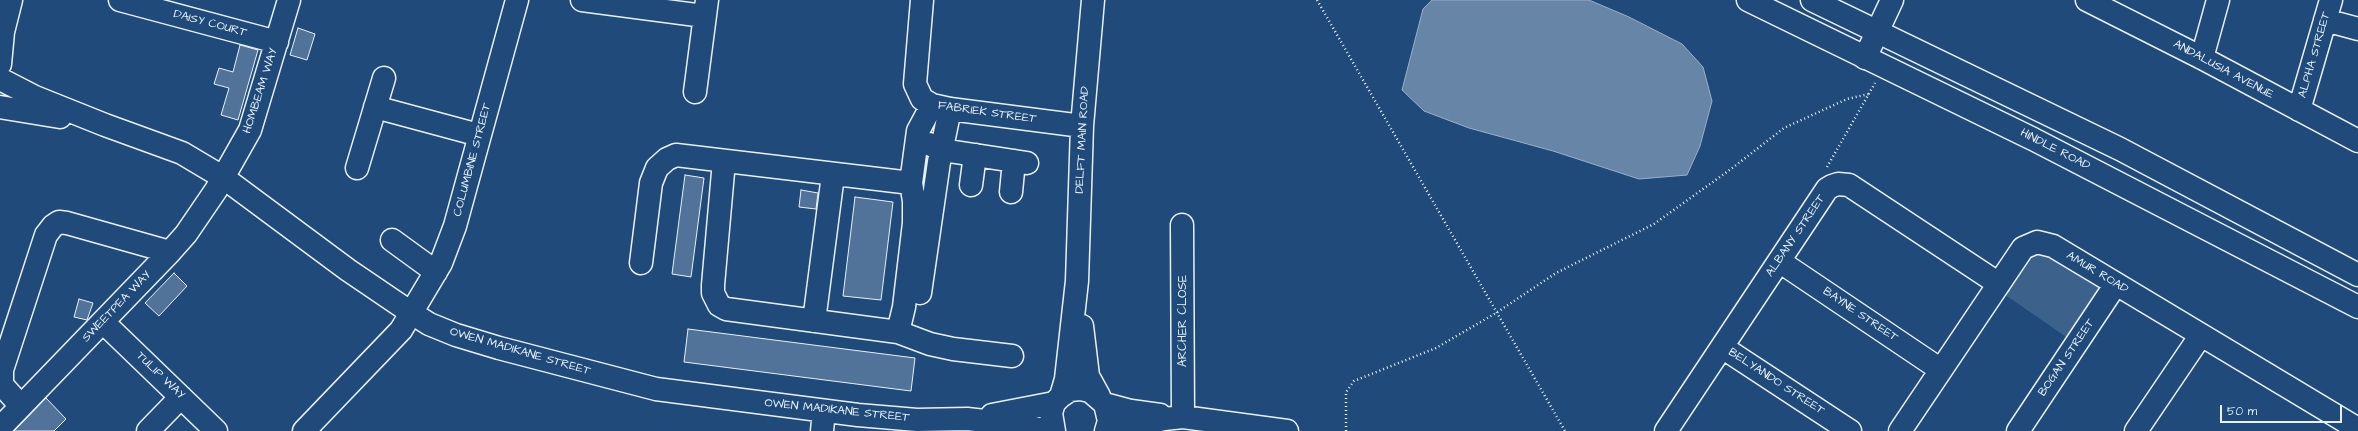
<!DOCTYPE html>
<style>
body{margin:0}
#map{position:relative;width:2358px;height:431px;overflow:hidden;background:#1f4a7a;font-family:"Architects Daughter",sans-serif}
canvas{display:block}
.scale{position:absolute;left:2220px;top:405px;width:122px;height:18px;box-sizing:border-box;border:2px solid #e8f1f8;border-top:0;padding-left:5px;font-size:12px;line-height:14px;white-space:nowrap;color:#e8f1f8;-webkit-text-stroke:3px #1f4a7a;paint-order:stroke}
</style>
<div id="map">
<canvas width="2358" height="431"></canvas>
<div class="scale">50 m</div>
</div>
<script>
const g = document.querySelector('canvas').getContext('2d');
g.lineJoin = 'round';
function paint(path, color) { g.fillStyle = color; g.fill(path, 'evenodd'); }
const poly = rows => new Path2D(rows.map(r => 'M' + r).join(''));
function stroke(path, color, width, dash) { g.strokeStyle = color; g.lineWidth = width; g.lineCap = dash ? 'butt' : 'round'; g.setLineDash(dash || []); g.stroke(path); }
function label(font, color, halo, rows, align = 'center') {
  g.font = font + ' "Architects Daughter",sans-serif'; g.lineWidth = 4; g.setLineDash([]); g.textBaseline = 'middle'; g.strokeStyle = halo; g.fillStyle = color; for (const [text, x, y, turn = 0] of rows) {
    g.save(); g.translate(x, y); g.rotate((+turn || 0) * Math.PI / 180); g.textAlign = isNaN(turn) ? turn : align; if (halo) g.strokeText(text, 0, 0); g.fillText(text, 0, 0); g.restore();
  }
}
paint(poly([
 [2035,248,2102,288,2072,341,2001,292]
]), '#3c628c');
const water = poly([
 [1432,0,1589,0,1629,17,1682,44,1703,67,1712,101,1700,146,1687,175,1639,179,1553,151,1469,128,1424,111,1402,90,1423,9,1432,0]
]);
paint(water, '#6685a7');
stroke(water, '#9ab0c7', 1);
const building = poly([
 [298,28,315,34,307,60,290,55,298,28],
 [240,45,258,50,238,120,221,115,229,88,214,84,219,68,233,72,240,45],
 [685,175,704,178,691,277,672,274,685,175],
 [801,190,818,193,816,209,799,207,801,190],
 [855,197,893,202,881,300,843,296,855,197],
 [174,273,187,286,159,316,145,303,174,273],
 [79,299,93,303,87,320,74,317,79,299],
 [688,329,915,358,911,391,684,362,688,329],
 [46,398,66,419,54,431,14,431,46,398]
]);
paint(building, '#517399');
stroke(building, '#e8f1f8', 1);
const minor = poly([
 [120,0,277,42],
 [582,0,704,16],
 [922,0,915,84,922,99,932,105,950,109,1082,126],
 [2087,0,2202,58,2358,141],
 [2325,20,2358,29],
 [1865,58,1892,0],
 [2202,58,2218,0],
 [0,64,3,32,11,0],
 [4,81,35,97,105,125,182,153,224,178,348,270,404,308,429,324,456,335,499,348,656,389,858,415,917,420,967,419,1020,425,1048,431],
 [695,92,707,0],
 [0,107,60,117],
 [375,107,479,135],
 [2299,110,2331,0],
 [929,144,942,150,1027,163],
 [724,161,713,285,713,293,719,305,726,309,898,332,930,344,953,349,1012,356],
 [357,168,384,78],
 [971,185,975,155],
 [1011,192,1014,161],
 [1182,225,1183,417],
 [392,240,436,272],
 [1779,261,1941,370],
 [641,263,651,183,657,168,667,159,676,155,911,183],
 [920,293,939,162,950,109],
 [814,321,833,175],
 [103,322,216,431],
 [1082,326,1088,376,1099,396],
 [898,332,904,307,914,223,914,201,911,183,918,131,932,105],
 [1722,347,1850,431],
 [1061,396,1066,379,1077,281,1082,126,1093,0],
 [1105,404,1131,411,1160,415],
 [21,406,2,385,2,370,46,235,53,226,59,222,67,223,170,252],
 [992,415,1054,403],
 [0,428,170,252,186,234,216,190,250,130,289,0],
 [148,431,181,397],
 [304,431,401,330,441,263,455,226,517,0],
 [822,431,824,411],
 [1054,431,1051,413,1054,403,1061,396,1070,390,1080,389,1090,391,1105,404,1109,421,1106,431],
 [1115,431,1164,419,1183,417,1287,431],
 [1666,431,1827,189,1832,186,1838,184,1849,185,1999,284],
 [1900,431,2023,248,2037,242,2053,246,2358,429],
 [2018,431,2116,284],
 [2136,431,2201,335]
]);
const major = poly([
 [1748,0,2033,139,2358,307],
 [1812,0,2120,149,2358,275]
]);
stroke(minor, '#e8f1f8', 25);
stroke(major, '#e8f1f8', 25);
stroke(poly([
 [1317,0,1565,431],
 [1827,167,1875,83],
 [1346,431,1346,392,1354,381,1436,348,1496,313,1556,273,1654,224,1731,169,1784,128,1847,99,1869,94]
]), '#e8f1f8', 2.5, [1, 3]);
stroke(minor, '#1f4a7a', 22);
stroke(major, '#1f4a7a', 22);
label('12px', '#e8f1f8', '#1f4a7a', [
 ["DAISY COURT",210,24,15],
 ["ALPHA STREET",2315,55,-74],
 ["ANDALUSIA AVENUE",2223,70,28],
 ["HOMBEAM WAY",261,91,-72],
 ["FABRIEK STREET",987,113,8],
 ["DELFT MAIN ROAD",1083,140,-87],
 ["HINDLE ROAD",2055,150,27],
 ["COLUMBINE STREET",473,160,-75],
 ["ALBANY STREET",1796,236,-56],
 ["AMUR ROAD",2097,273,31],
 ["SWEETPEA WAY",117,307,-46],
 ["BAYNE STREET",1860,315,34],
 ["ARCHER CLOSE",1183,321,-90],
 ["OWEN MADIKANE STREET",520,352,16],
 ["BOGAN STREET",2067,358,-56],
 ["TULIP WAY",160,376,44],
 ["BELYANDO STREET",1776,382,33],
 ["OWEN MADIKANE STREET",837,411,6]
]);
</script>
